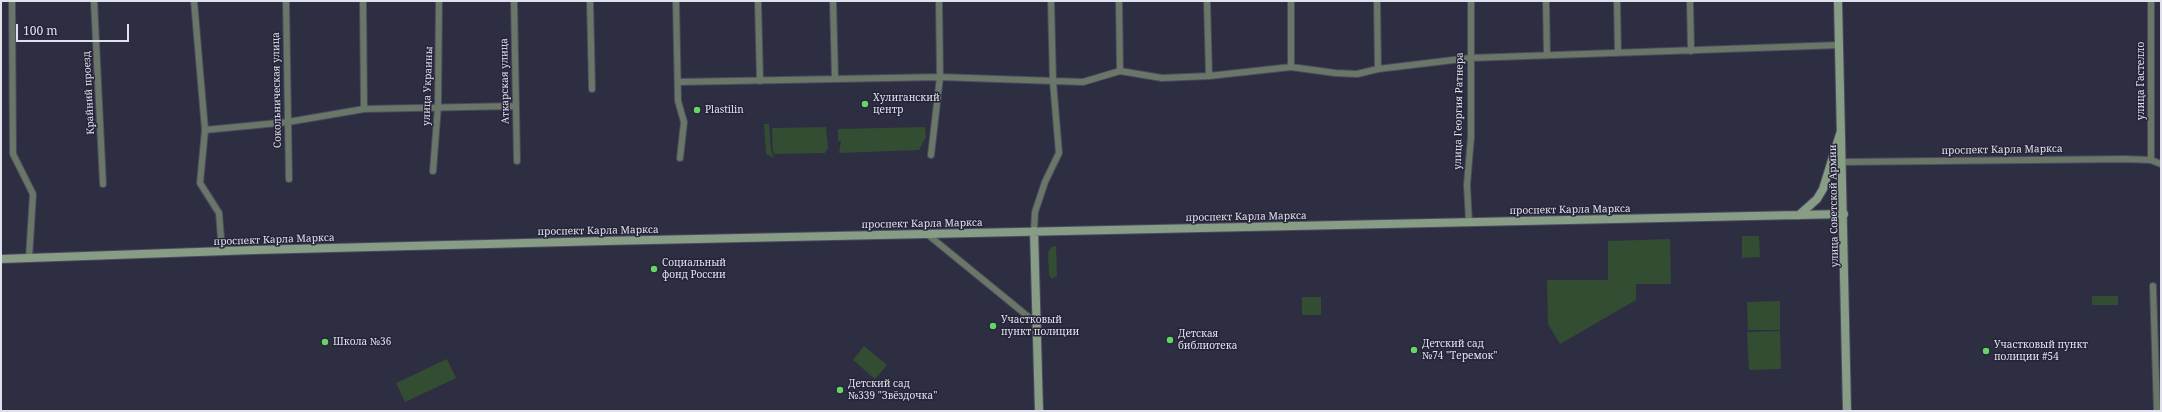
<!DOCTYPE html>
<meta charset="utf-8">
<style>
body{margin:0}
#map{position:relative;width:2162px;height:412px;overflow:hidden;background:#2e2e42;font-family:"Noto Serif",serif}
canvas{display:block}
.frame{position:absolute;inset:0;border:2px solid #e1e1ee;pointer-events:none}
.scale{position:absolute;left:16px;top:24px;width:113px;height:18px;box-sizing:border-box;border:2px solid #e1e1ee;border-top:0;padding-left:5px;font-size:12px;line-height:14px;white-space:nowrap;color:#e1e1ee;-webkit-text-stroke:3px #252438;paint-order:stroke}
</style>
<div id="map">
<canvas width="2162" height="412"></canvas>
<div class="frame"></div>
<div class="scale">100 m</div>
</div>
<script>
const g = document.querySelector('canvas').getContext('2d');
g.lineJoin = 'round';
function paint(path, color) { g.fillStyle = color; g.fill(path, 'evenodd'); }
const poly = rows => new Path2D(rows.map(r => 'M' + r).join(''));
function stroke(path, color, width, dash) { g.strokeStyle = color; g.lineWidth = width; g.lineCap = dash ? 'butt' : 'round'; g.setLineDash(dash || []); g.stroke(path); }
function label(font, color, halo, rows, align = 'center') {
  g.font = font + ' "Noto Serif",serif'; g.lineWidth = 3; g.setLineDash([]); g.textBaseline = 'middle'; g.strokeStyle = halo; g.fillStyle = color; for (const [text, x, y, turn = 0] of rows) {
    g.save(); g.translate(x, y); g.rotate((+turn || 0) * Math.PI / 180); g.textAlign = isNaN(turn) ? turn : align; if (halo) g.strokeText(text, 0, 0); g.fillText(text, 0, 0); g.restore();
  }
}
paint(poly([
 [764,124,769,124,771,150,774,158,766,154],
 [826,127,828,148,825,153,775,154,773,151,772,128],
 [925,127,926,137,919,150,839,153,841,141,838,141,838,129],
 [1742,236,1759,236,1760,257,1742,258],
 [1670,239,1671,284,1636,284,1636,300,1560,344,1548,324,1547,280,1608,280,1608,241],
 [1056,246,1057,276,1052,279,1049,275,1048,253,1051,247],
 [2092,296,2118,296,2118,305,2092,305],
 [1302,297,1321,297,1321,315,1302,315],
 [1780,301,1780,330,1748,330,1747,302],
 [1780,331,1781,369,1749,370,1747,332],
 [864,346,887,365,875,379,853,360],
 [447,359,456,378,405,402,396,383]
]), '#324d31');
const street = poly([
 [12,1,13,154,33,194,29,258],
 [94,1,103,184],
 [194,1,205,130,200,183,219,213,222,251],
 [286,1,289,179],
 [363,1,364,109],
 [514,1,517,161],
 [590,1,592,89],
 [676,1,678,101,684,122,680,158],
 [758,1,760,81],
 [833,1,835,78],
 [1119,1,1120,71],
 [1207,1,1209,76],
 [1291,1,1291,67],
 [1377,1,1378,69],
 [1546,1,1547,55],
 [1617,1,1618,53],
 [1690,1,1691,51],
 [678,82,940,77,1083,82,1120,71,1162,78,1209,76,1291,67,1335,73,1357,74,1378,69,1470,58,1840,45],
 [205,130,288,122,364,109,516,106],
 [931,155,940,77,939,1],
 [2151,160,2151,1],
 [1843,162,2125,159,2151,160,2161,164],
 [433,171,438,106,439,1],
 [1469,222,1467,185,1471,137,1471,1],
 [1034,231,1035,212,1045,182,1059,153,1053,82,1051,1],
 [927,234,1036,323],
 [2153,286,2157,411]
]);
const secondary = poly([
 [1838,1,1847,411],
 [1799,215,1817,199,1823,189,1840,134],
 [1034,231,1039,411],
 [1,259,254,250,604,241,1844,214]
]);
stroke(street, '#4b4b5e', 8);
stroke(secondary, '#4b4b5e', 10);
stroke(street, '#697668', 6);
stroke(secondary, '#889d86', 8);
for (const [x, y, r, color] of [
 [865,104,4,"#67d466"],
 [697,110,4,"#67d466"],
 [654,269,4,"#67d466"],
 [993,326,4,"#67d466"],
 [1170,340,4,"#67d466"],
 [325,342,4,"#67d466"],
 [1414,350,4,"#67d466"],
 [1986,351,4,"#67d466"],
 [840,390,4,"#67d466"]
]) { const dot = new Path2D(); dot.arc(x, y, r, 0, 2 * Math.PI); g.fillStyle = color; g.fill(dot); stroke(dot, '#252438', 1.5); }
label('10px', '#e1e1ee', '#252438', [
 ["Аткарская улица",505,81,-91],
 ["улица Гастелло",2141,81,-90],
 ["улица Украины",428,86,-88],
 ["Сокольническая улица",277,90,-91],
 ["Крайний проезд",89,93,-93],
 ["улица Георгия Ратнера",1459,111,-89],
 ["проспект Карла Маркса",2002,150,-1],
 ["улица Советской Армии",1834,206,-91],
 ["проспект Карла Маркса",1570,210,-1],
 ["проспект Карла Маркса",1246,217,-1],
 ["проспект Карла Маркса",922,224,-1],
 ["проспект Карла Маркса",598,231,-1],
 ["проспект Карла Маркса",274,240,-2]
]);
label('10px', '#e1e1ee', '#252438', [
 ["Хулиганский",873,98],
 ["центр",873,110],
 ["Plastilin",705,110],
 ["Социальный",662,263],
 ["фонд России",662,275],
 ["Участковый",1001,320],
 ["пункт полиции",1001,332],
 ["Детская",1178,334],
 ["библиотека",1178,346],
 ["Школа №36",333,342],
 ["Детский сад",1422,344],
 ["№74 \"Теремок\"",1422,356],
 ["Участковый пункт",1994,345],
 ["полиции #54",1994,357],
 ["Детский сад",848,384],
 ["№339 \"Звёздочка\"",848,396]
], 'left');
</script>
